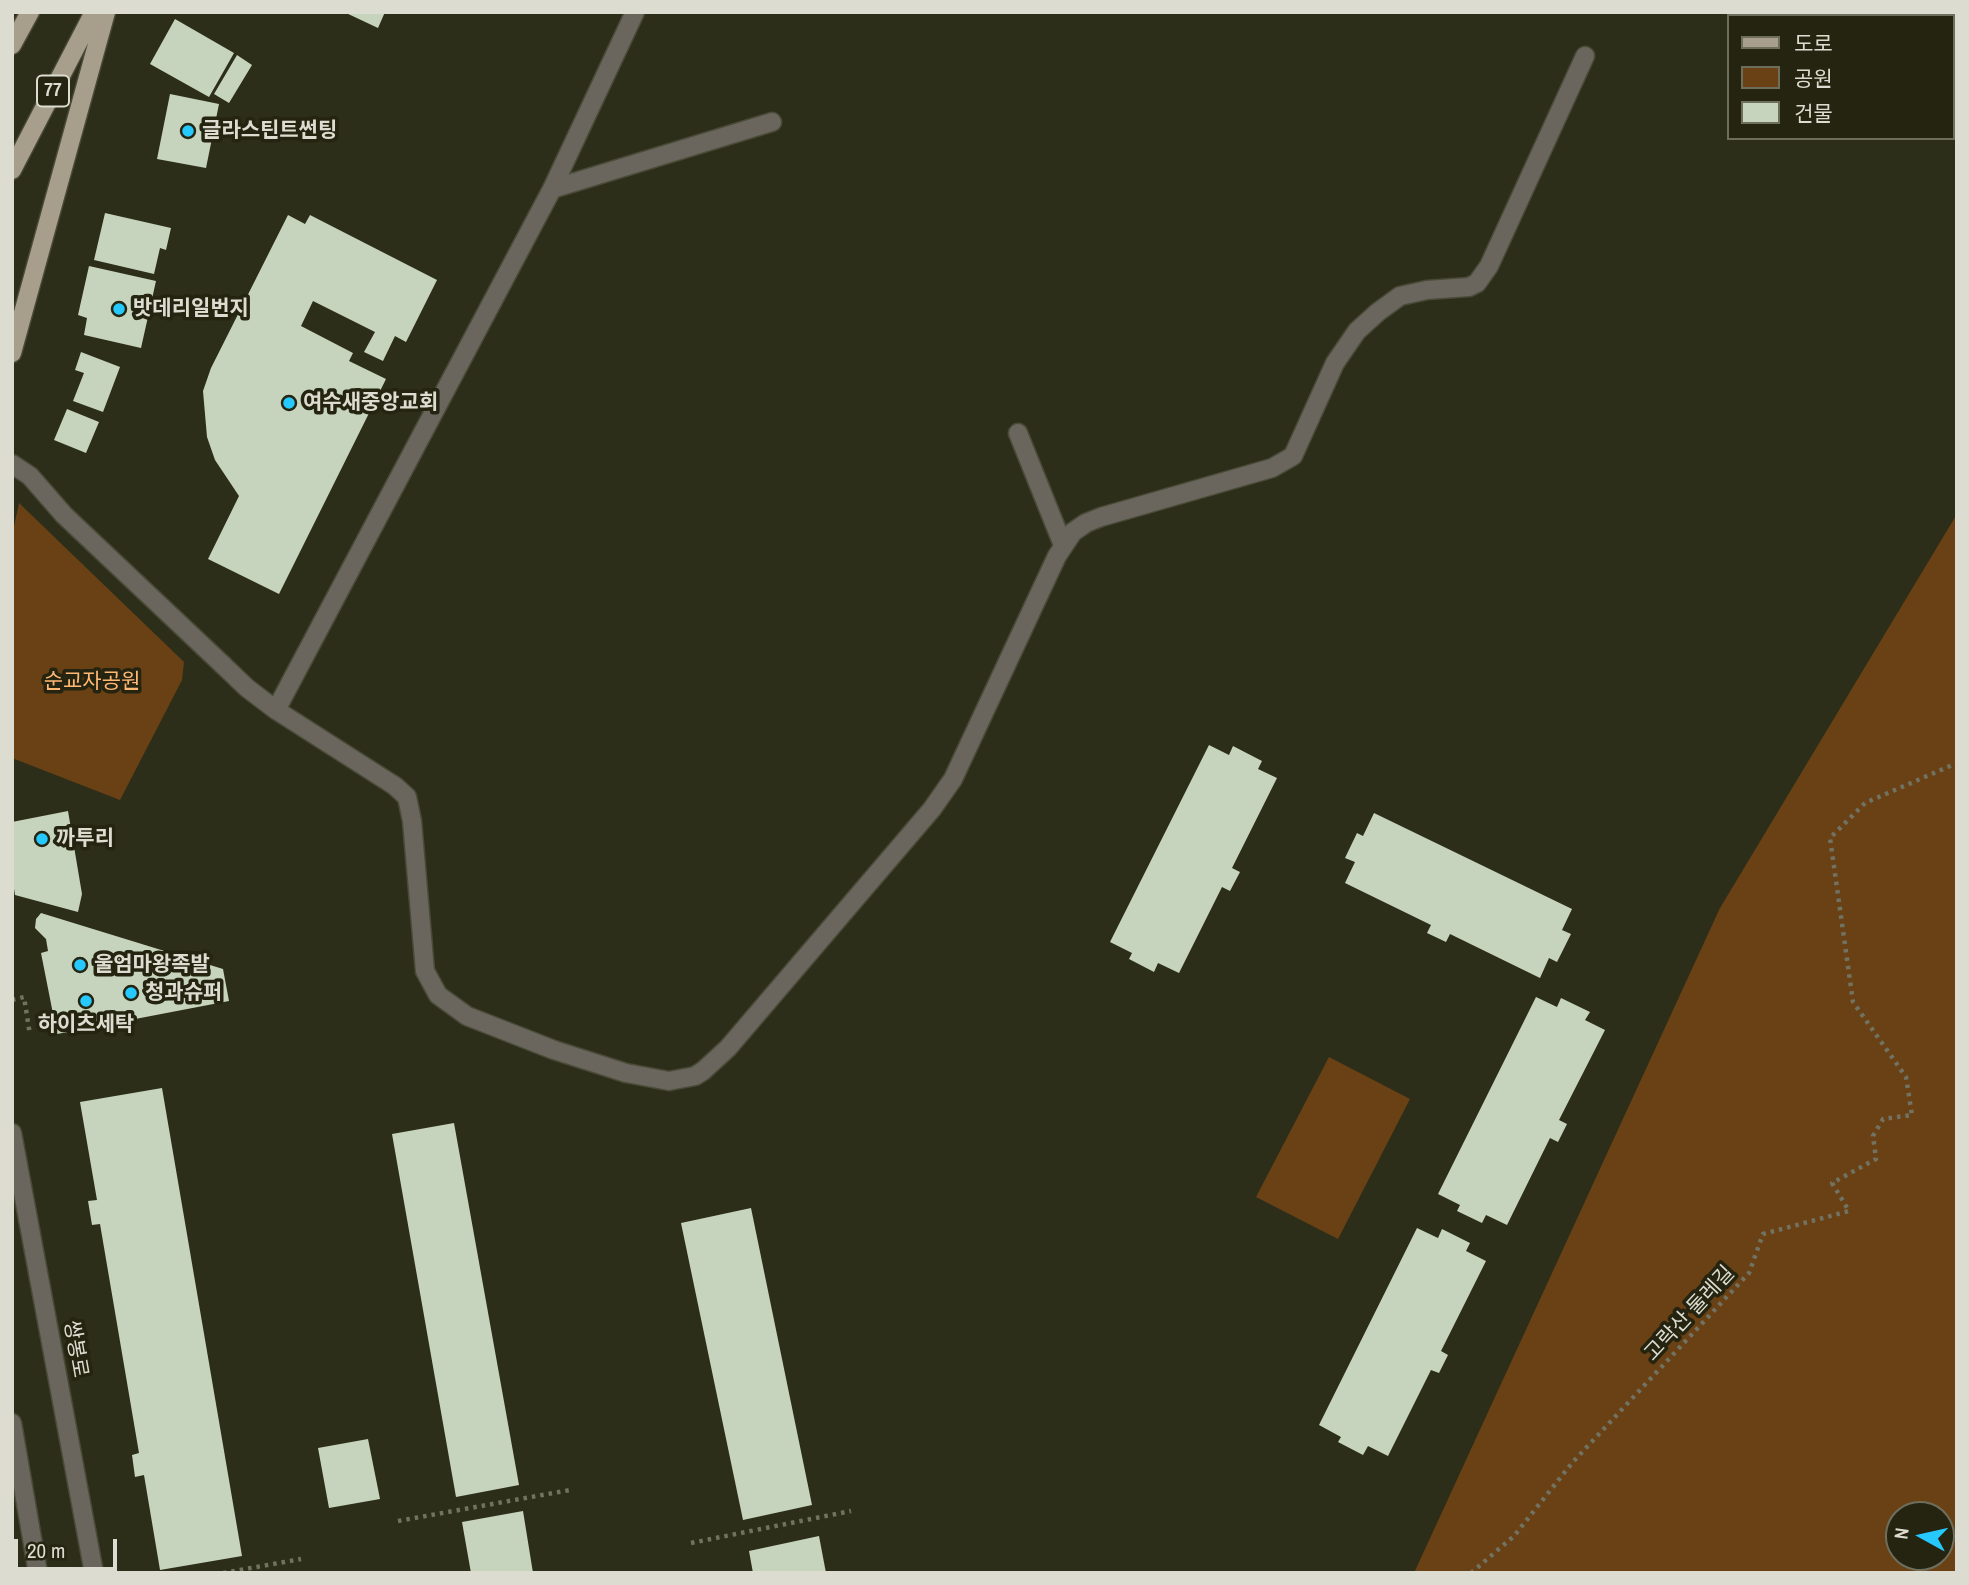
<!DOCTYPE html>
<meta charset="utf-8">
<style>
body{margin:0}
#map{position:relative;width:1969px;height:1585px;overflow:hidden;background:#2d2e1a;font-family:"Archivo Narrow","Noto Sans KR",sans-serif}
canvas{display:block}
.frame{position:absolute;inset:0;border:14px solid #dcddd0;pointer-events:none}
.legend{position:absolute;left:1727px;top:14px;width:228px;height:126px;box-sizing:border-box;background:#242410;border:2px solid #6e6e5d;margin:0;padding:9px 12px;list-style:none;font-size:21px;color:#dcddd0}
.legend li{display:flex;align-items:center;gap:14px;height:35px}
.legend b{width:35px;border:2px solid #6e6e5d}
.north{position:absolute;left:1885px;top:1501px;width:70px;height:70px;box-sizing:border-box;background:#242410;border:2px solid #6e6e5d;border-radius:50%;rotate:278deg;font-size:19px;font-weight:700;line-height:28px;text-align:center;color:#dcddd0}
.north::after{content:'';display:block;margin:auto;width:24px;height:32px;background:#26c9fe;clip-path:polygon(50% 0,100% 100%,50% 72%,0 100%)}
.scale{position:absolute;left:14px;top:1539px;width:103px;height:32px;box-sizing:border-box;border:4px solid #dcddd0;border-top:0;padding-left:9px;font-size:21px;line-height:24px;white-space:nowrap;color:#dcddd0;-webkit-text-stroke:5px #242410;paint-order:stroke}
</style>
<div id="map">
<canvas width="1969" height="1585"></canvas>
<div class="frame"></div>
<ul class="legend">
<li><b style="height:9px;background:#a79f8c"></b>도로</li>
<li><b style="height:19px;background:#6a4114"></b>공원</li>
<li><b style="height:19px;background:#c6d4bd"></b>건물</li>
</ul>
<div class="north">N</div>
<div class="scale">20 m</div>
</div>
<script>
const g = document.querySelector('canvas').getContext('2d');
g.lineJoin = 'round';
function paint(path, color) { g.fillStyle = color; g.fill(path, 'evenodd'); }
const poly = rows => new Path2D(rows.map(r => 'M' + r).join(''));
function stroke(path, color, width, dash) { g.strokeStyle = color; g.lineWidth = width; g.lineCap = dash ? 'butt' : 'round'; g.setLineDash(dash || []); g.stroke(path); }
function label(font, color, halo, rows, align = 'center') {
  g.font = font + ' "Archivo Narrow","Noto Sans KR",sans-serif'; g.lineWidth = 7; g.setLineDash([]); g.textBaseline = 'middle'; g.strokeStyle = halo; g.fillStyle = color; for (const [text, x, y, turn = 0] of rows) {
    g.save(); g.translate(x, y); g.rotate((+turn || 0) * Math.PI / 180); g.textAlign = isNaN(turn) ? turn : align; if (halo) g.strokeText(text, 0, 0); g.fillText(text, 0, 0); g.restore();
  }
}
paint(poly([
 [19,503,184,662,182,680,120,800,12,758,12,536],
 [1957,514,1957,1573,1414,1573,1720,908],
 [1899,1515,1941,1515,1941,1557,1899,1557],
 [1329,1057,1410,1099,1338,1239,1256,1197]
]), '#6a4114');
paint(poly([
 [344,12,385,12,378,28],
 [175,19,234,53,209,97,150,64],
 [237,55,252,65,229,103,214,94],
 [170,94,219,104,206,168,157,159],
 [105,213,171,228,166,250,160,248,154,274,94,260],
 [288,215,305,224,310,215,437,280,406,342,395,336,383,361,364,352,375,332,313,301,301,326,353,353,349,361,386,379,279,594,208,559,239,496,215,460,207,437,203,391,211,368],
 [89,266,156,281,141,348,84,335,87,318,78,315],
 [81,352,120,367,103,412,73,401,84,373,75,370],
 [67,409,99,422,86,453,54,440],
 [1209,745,1229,755,1233,746,1262,761,1258,769,1277,778,1232,868,1240,872,1230,891,1222,887,1179,973,1158,963,1154,972,1129,959,1132,953,1110,942],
 [68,811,82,894,78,912,15,895,12,876,12,822],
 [1374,813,1572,909,1562,930,1571,934,1557,962,1549,958,1540,978,1450,934,1446,942,1427,933,1431,925,1345,883,1355,862,1345,858,1357,833,1363,836],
 [41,913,223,969,229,1001,57,1034,41,953,48,951,46,939,35,928,36,919],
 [1536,997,1557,1007,1561,998,1590,1012,1585,1020,1605,1030,1559,1120,1567,1124,1558,1142,1550,1138,1507,1225,1486,1215,1482,1223,1457,1211,1460,1205,1438,1194],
 [162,1088,242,1556,160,1570,144,1475,135,1477,132,1455,139,1453,100,1224,92,1225,88,1201,97,1200,80,1102],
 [454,1123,519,1485,456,1497,392,1134],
 [751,1208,812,1505,743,1520,681,1223],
 [1417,1228,1438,1238,1442,1229,1470,1243,1466,1251,1486,1261,1441,1351,1448,1355,1439,1373,1431,1370,1388,1456,1368,1446,1363,1455,1338,1442,1341,1437,1319,1425],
 [368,1439,380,1499,329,1508,318,1448],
 [523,1511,533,1573,471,1573,462,1522],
 [819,1536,826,1573,753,1573,749,1551]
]), '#c6d4bd');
const service = poly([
 [552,189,635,12],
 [1018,433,1063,545],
 [223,665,247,688,276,710,395,786,407,797,412,821,425,971,438,995,467,1016,554,1050,626,1073,669,1081,695,1076,703,1071,728,1048,932,809,953,779,1057,556,1073,532,1086,523,1101,517,1272,468,1293,456,1335,363,1357,331,1378,312,1400,296,1427,290,1469,287,1477,283,1489,266,1585,56],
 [276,710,552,189,772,122]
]);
const minor = poly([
 [12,464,30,476,64,515,223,665]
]);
const tertiary = poly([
 [12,1133,94,1573],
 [12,1423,38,1573]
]);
const primary = poly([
 [12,45,30,12],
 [12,170,94,12],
 [12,353,106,12]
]);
stroke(service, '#494a37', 21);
stroke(minor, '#494a37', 21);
stroke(tertiary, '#494a37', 21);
stroke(primary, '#494a37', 21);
stroke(poly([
 [12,1000,24,997,30,1035],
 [398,1521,570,1490],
 [691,1543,851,1511],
 [223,1573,301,1559],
 [1471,1573,1514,1536,1572,1463,1749,1273,1763,1234,1849,1211,1832,1183,1876,1159,1873,1136,1883,1119,1912,1115,1906,1077,1853,1002,1830,838,1865,803,1957,763]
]), '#717261', 4.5, [3.5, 5]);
stroke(service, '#6a665d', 18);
stroke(minor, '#6a665d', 18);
stroke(tertiary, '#6a665d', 18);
stroke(primary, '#a79f8c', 18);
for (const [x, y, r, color] of [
 [188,131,7,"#26c9fe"],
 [119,309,7,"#26c9fe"],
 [289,403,7,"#26c9fe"],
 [42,839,7,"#26c9fe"],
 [80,965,7,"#26c9fe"],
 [131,993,7,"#26c9fe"],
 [86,1001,7,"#26c9fe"]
]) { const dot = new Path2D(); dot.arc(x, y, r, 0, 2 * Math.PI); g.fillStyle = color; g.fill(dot); stroke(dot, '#242410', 2.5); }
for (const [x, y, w] of [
 [53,91,32]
]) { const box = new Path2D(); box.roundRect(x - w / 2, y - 15.5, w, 31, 5); g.fillStyle = '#242410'; g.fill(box); stroke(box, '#dcddd0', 2); }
label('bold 19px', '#dcddd0', null, [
 ["77",53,91]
]);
label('bold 21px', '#dcddd0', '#242410', [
 ["글라스틴트썬팅",202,131],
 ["밧데리일번지",133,309],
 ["여수새중앙교회",303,403],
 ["까투리",56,839],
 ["울엄마왕족발",94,965],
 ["청과슈퍼",145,993],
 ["하이츠세탁",86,1025,"center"]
], 'left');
label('21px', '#ffb772', '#242410', [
 ["순교자공원",92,682]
]);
label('21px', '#dcddd0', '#242410', [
 ["고락산 둘레길",1690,1314,-47],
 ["쌍봉로",75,1349,80]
]);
</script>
